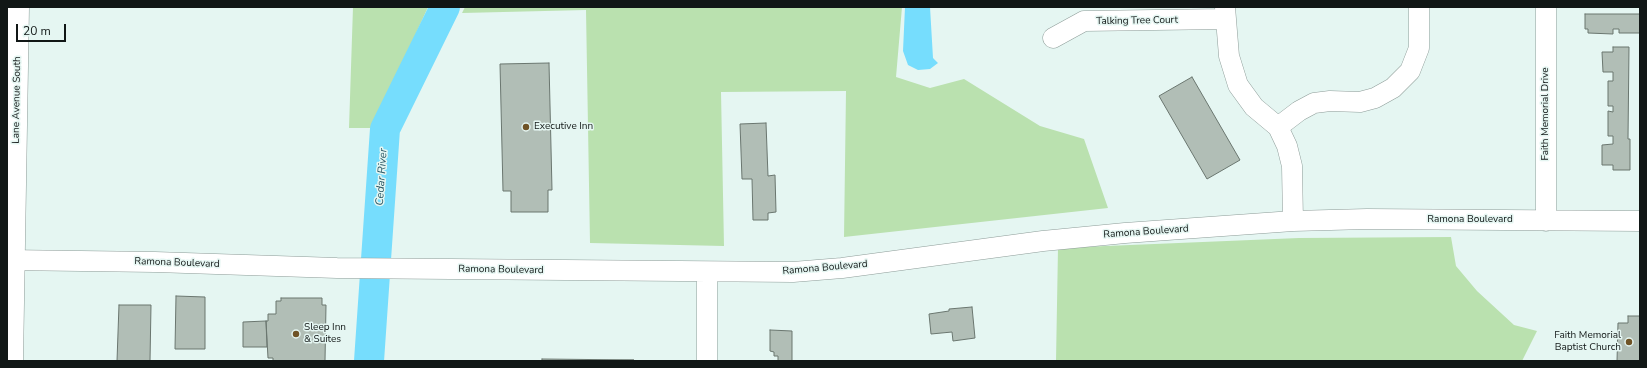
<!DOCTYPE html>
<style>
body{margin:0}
#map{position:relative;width:1647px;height:368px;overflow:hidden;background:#e5f6f2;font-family:"Nunito Sans",sans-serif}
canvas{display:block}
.frame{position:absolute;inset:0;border:8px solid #111716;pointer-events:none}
.scale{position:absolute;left:16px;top:24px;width:50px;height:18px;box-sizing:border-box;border:2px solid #111716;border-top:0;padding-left:5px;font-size:12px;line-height:14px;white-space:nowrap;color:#111716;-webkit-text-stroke:3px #e5f6f2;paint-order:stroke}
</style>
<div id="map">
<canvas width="1647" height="368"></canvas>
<div class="frame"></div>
<div class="scale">20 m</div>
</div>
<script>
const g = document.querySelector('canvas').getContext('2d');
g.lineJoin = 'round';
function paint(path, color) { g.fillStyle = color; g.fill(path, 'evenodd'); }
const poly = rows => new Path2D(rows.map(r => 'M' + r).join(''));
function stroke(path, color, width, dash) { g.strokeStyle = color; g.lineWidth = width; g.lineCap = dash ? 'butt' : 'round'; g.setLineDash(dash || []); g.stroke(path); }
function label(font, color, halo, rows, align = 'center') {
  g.font = font + ' "Nunito Sans",sans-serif'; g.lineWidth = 3; g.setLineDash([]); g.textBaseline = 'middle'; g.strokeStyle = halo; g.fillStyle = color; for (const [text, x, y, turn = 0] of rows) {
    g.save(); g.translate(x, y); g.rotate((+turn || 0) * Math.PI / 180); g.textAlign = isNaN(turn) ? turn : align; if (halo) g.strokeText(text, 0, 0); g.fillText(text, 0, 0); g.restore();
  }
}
paint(poly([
 [353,7,428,7,373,128,349,128],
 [465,7,902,7,896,77,930,88,964,79,1040,126,1084,139,1108,208,844,237,846,91,721,92,724,246,590,243,586,10,462,13],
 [1451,237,1456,266,1477,291,1514,325,1537,331,1522,361,1056,361,1058,248,1299,238]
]), '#bae1af');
paint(poly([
 [905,7,930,7,933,58,938,63,930,69,918,70,908,65,903,51]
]), '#76ddfd');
stroke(poly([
 [369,361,385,129,445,7]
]), '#76ddfd', 30);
const building = poly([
 [1585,14,1640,14,1640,33,1619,33,1619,29,1613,29,1613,34,1588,33,1588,29,1585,29,1585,14],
 [1613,47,1629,47,1628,139,1630,139,1630,170,1613,170,1613,165,1602,165,1602,145,1613,144,1613,136,1608,136,1608,111,1613,112,1613,106,1608,106,1608,81,1613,81,1613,72,1603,72,1602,52,1613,52,1613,47],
 [549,63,552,190,548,190,548,212,511,212,511,191,503,191,500,64,549,63],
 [1192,77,1240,160,1207,179,1159,96,1192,77],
 [766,123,768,176,775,175,776,212,768,213,768,220,753,220,752,179,742,179,740,124,766,123],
 [176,296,205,297,205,349,175,349,176,296],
 [281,298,322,298,322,305,326,305,325,361,273,361,273,358,268,358,266,321,268,321,268,314,276,314,276,301,281,301,281,298],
 [119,305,151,305,150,361,117,361,119,305],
 [972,307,975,338,953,341,952,332,931,334,929,314,949,311,949,309,972,307],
 [1628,316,1640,316,1640,361,1617,361,1618,323,1628,323,1628,316],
 [266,321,267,347,243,347,243,322,266,321],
 [770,330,792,331,792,361,778,361,778,356,774,356,774,352,770,351,770,330],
 [542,359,634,360,542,361,542,359]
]);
paint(building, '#b1beb6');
stroke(building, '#6a766f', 1);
const minor = poly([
 [1225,7,1229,56,1238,85,1254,107,1278,127,1287,146,1292,166,1293,221],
 [1546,7,1546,221],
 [1053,38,1084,21,1225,19],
 [1278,127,1299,111,1314,103,1330,101,1360,102,1375,98,1393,88,1410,71,1419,48,1419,7],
 [7,260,155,262,337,268,793,272,842,268,1043,241,1125,233,1293,221,1367,219,1640,221],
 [707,361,707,272]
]);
const major = poly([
 [12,361,18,7]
]);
stroke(minor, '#8d9c98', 21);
stroke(major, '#8d9c98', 23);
stroke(minor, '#fff', 20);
stroke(major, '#fff', 22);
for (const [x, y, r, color] of [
 [526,127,4,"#6f5326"],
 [296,334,4,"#6f5326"],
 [1629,342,4,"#6f5326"]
]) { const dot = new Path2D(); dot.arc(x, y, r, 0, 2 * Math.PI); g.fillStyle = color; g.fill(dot); stroke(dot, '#e5f6f2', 1.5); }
label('10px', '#111716', '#e5f6f2', [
 ["Talking Tree Court",1137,21,-1],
 ["Lane Avenue South",17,100,-89],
 ["Faith Memorial Drive",1546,114,-90],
 ["Ramona Boulevard",1470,220],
 ["Ramona Boulevard",1146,232,-4],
 ["Ramona Boulevard",177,263,2],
 ["Ramona Boulevard",825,268,-5],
 ["Ramona Boulevard",501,270,1]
]);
label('10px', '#111716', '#e5f6f2', [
 ["Executive Inn",534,127],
 ["Sleep Inn",304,328],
 ["& Suites",304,340],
 ["Faith Memorial",1621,336,"right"],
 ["Baptist Church",1621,348,"right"]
], 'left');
label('italic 11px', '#285563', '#e5f6f2', [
 ["Cedar River",382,177,-86]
]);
</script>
